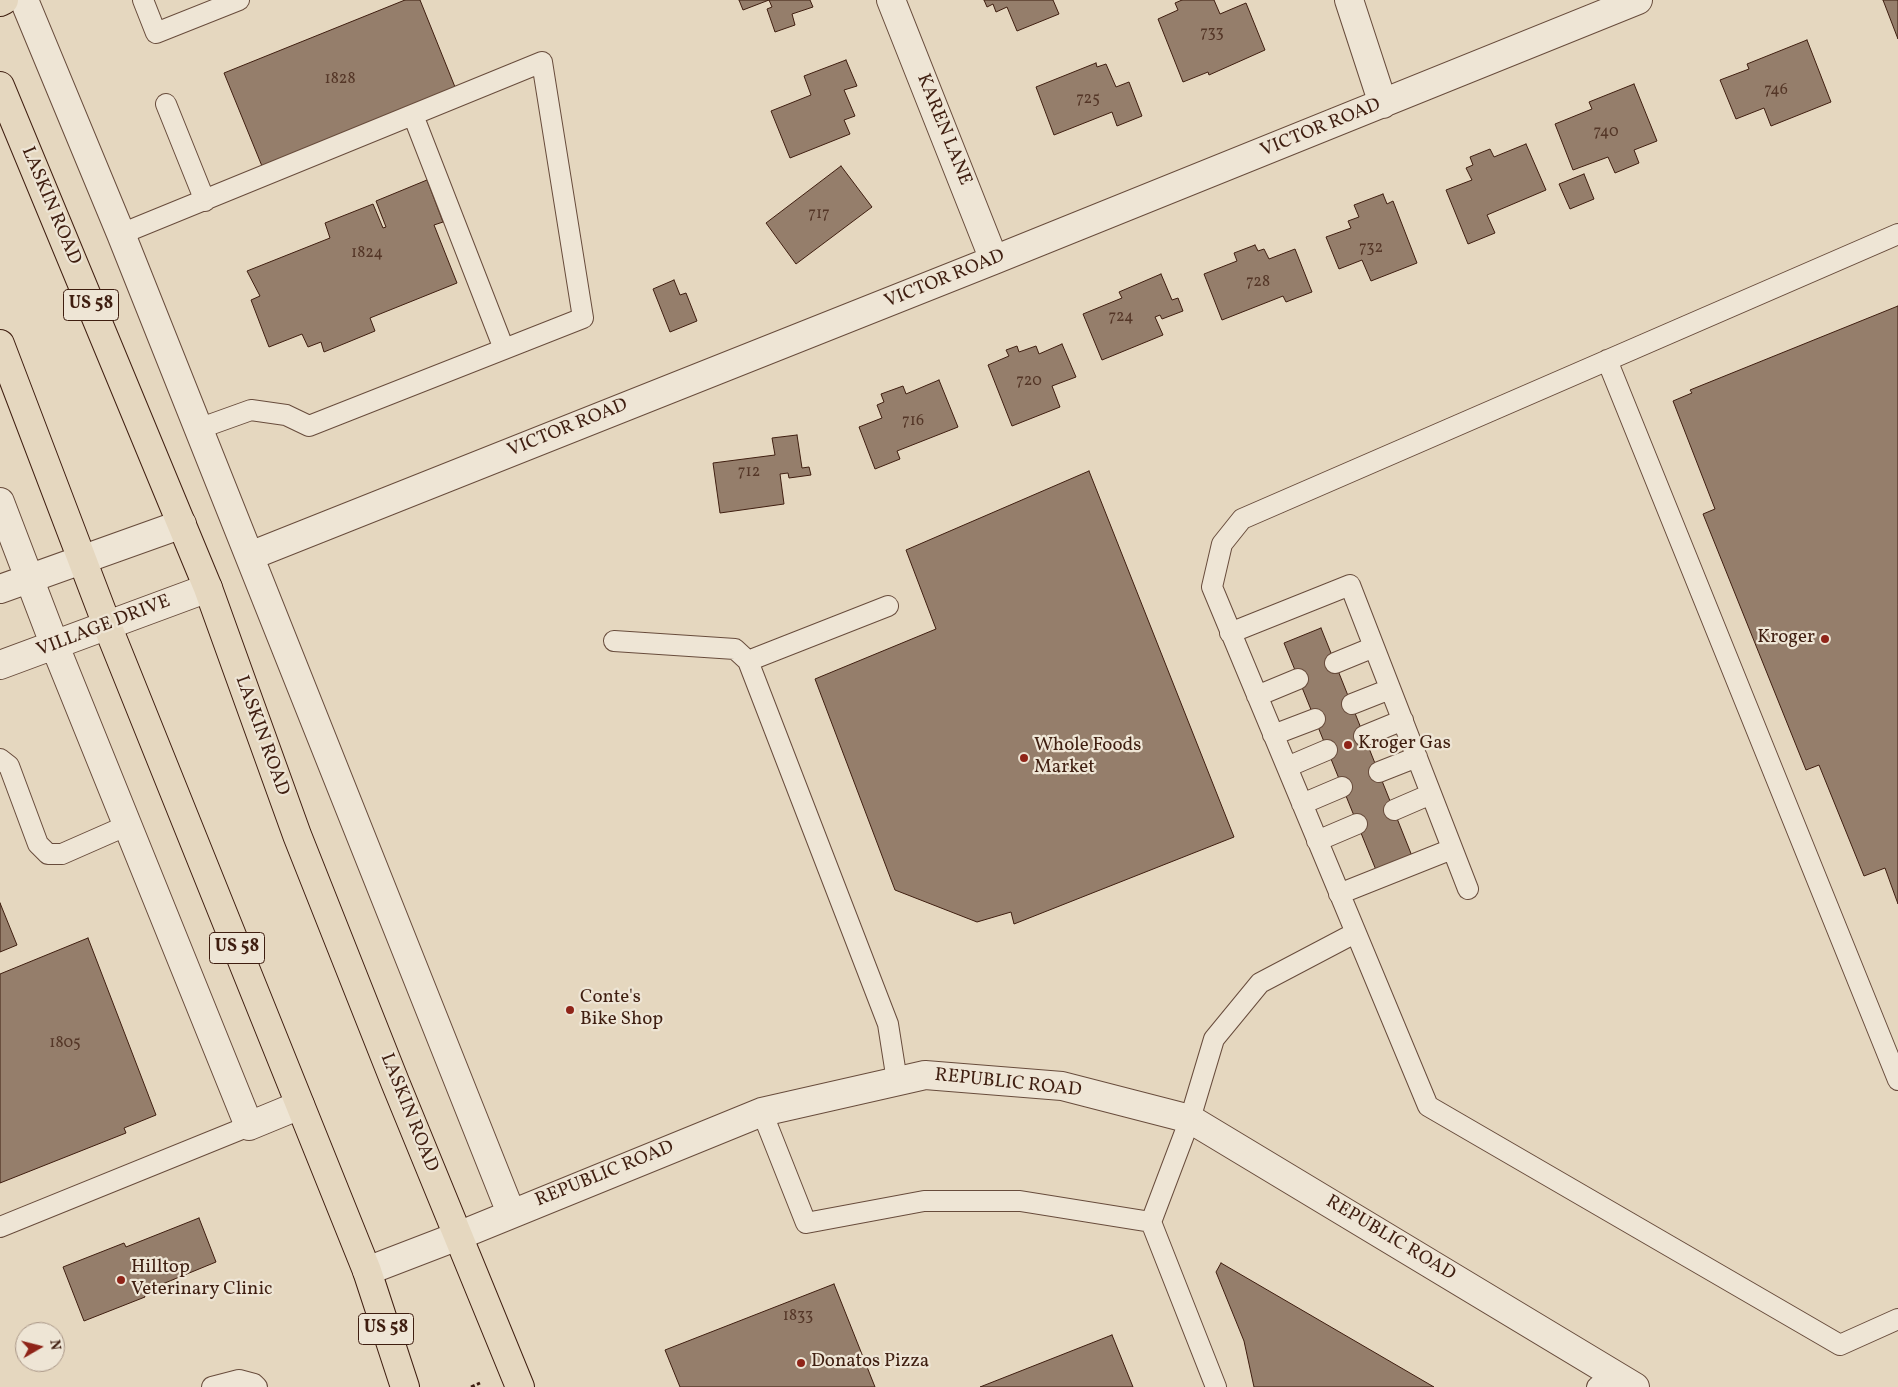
<!DOCTYPE html>
<style>
body{margin:0}
#map{position:relative;width:1898px;height:1387px;overflow:hidden;background:#e5d7bf;font-family:Vollkorn,serif}
canvas{display:block}
.north{position:absolute;left:15px;top:1322px;width:50px;height:50px;box-sizing:border-box;background:#eee5d5;border:1px solid #a89586;border-radius:50%;rotate:82deg;font-size:14px;font-weight:700;line-height:20px;text-align:center;color:#3f1e10}
.north::after{content:'';display:block;margin:auto;width:18px;height:22px;background:#8f2418;clip-path:polygon(50% 0,100% 100%,50% 72%,0 100%)}
</style>
<div id="map">
<canvas width="1898" height="1387"></canvas>
<div class="north">N</div>
</div>
<script>
const g = document.querySelector('canvas').getContext('2d');
g.lineJoin = 'round';
function paint(path, color) { g.fillStyle = color; g.fill(path, 'evenodd'); }
const poly = rows => new Path2D(rows.map(r => 'M' + r).join(''));
function stroke(path, color, width, dash) { g.strokeStyle = color; g.lineWidth = width; g.lineCap = dash ? 'butt' : 'round'; g.setLineDash(dash || []); g.stroke(path); }
function label(font, color, halo, rows, align = 'center') {
  g.font = font + ' Vollkorn,serif'; g.lineWidth = 4.5; g.setLineDash([]); g.textBaseline = 'middle'; g.strokeStyle = halo; g.fillStyle = color; for (const [text, x, y, turn = 0] of rows) {
    g.save(); g.translate(x, y); g.rotate((+turn || 0) * Math.PI / 180); g.textAlign = isNaN(turn) ? turn : align; if (halo) g.strokeText(text, 0, 0); g.fillText(text, 0, 0); g.restore();
  }
}
const building = poly([
 [405,0,420,0,455,87,264,171,224,73,405,0],
 [739,0,810,0,813,7,792,14,795,25,775,32,767,9,772,7,769,0,743,10,739,0],
 [984,0,1053,0,1059,14,1017,31,1007,7,996,12,993,4,987,7,984,0],
 [1182,0,1214,0,1220,14,1246,3,1265,50,1209,75,1208,72,1183,82,1158,19,1178,10,1175,3,1182,0],
 [1883,0,1898,0,1898,39,1883,0],
 [1807,40,1831,102,1771,126,1764,108,1736,119,1720,80,1749,69,1747,64,1807,40],
 [846,60,857,86,844,90,855,116,844,120,850,134,790,158,771,111,811,95,804,76,846,60],
 [1096,63,1097,67,1106,64,1116,87,1129,82,1142,116,1117,126,1112,112,1054,135,1036,87,1096,63],
 [1634,84,1657,141,1634,150,1639,163,1615,173,1608,157,1573,170,1555,124,1592,109,1589,102,1634,84],
 [1526,144,1546,190,1487,215,1495,233,1468,244,1446,190,1472,180,1466,168,1473,165,1470,157,1490,149,1494,157,1526,144],
 [841,166,872,207,796,264,766,223,841,166],
 [1584,174,1594,199,1570,209,1559,184,1584,174],
 [427,180,443,222,434,225,457,283,370,318,375,331,324,352,321,342,308,347,302,334,269,347,251,300,260,296,247,271,330,238,325,223,373,204,383,228,386,227,376,201,427,180],
 [1383,194,1387,204,1393,201,1417,263,1371,281,1362,260,1339,269,1326,237,1351,228,1348,221,1359,217,1354,205,1383,194],
 [1255,245,1258,251,1264,249,1269,259,1295,249,1312,292,1286,302,1283,296,1222,320,1204,274,1237,261,1234,253,1255,245],
 [1161,274,1172,300,1178,298,1183,311,1162,319,1160,315,1155,317,1163,335,1102,360,1083,314,1122,298,1119,292,1161,274],
 [674,280,680,295,686,293,697,321,670,332,653,289,674,280],
 [1898,306,1898,904,1885,868,1864,876,1819,765,1806,770,1703,514,1715,509,1673,401,1692,393,1690,390,1898,306],
 [1062,344,1076,377,1052,386,1060,407,1012,426,988,365,1009,356,1006,350,1017,346,1019,352,1036,346,1039,354,1062,344],
 [939,380,958,427,897,451,900,459,875,469,859,427,882,418,877,405,884,402,881,394,903,386,906,394,939,380],
 [797,435,802,468,809,467,811,475,789,478,788,473,780,474,784,504,720,513,713,463,775,455,772,438,797,435],
 [1089,471,1234,837,1014,924,1011,912,977,922,895,890,815,679,936,629,906,550,1089,471],
 [1321,628,1412,856,1376,870,1284,643,1321,628],
 [0,903,17,945,0,952,0,903],
 [88,938,156,1115,124,1128,126,1133,0,1183,0,974,88,938],
 [199,1218,216,1262,143,1292,145,1297,84,1321,63,1267,124,1243,126,1247,199,1218],
 [1221,1263,1434,1387,1254,1387,1244,1341,1216,1272,1221,1263],
 [834,1284,875,1387,680,1387,665,1350,834,1284],
 [1112,1335,1133,1387,980,1387,1112,1335]
]);
paint(building, '#957e6b');
stroke(building, '#3f1e10', 1);
const lane = poly([
 [143,0,156,33,239,0],
 [166,104,205,201],
 [413,115,504,349],
 [121,234,542,62,583,318,309,426,286,415,251,410,198,429],
 [1898,234,1242,519,1222,544,1212,587,1428,1106,1840,1345,1898,1319],
 [1607,360,1898,1080],
 [1230,633,1350,585,1468,889],
 [614,641,735,649,748,661,888,1024,897,1081],
 [748,661,888,606],
 [1335,663,1374,647],
 [1257,696,1298,679],
 [1352,704,1390,689],
 [1273,735,1315,719],
 [1364,736,1403,720],
 [0,759,9,766,38,844,48,854,62,854,128,825],
 [1287,767,1327,750],
 [1379,772,1417,757],
 [1302,804,1342,787],
 [1394,810,1431,794],
 [1317,841,1357,824],
 [1339,894,1452,849],
 [762,1112,806,1223,924,1201,1020,1201,1151,1222,1216,1387],
 [1151,1222,1190,1119,1214,1039,1260,983,1355,933],
 [0,1227,249,1126],
 [212,1387,239,1380,254,1384,257,1387],
 [1597,1387,1613,1374]
]);
const street = poly([
 [24,0,121,234,511,1213],
 [891,0,994,260],
 [1349,0,1383,104],
 [0,502,55,646,249,1126,300,1105],
 [250,556,994,260,1638,0],
 [0,589,182,524],
 [0,665,208,588],
 [367,1271,458,1236,762,1112,925,1075,1062,1086,1190,1119,1635,1387]
]);
const primary = poly([
 [0,2,4,0],
 [0,86,208,588,297,835,395,1082,520,1387],
 [0,344,107,625,367,1271,405,1387]
]);
stroke(lane, '#684c3c', 22);
stroke(street, '#684c3c', 30);
stroke(primary, '#3f1e10', 30);
stroke(poly([
 [471,1387,480,1383]
]), '#3f1e10', 3, [4, 2.5]);
stroke(lane, '#eee5d5', 20);
stroke(street, '#eee5d5', 28);
stroke(primary, '#e5d7bf', 28);
for (const [x, y, r, color] of [
 [1825,639,5,"#8f2418"],
 [1348,745,5,"#8f2418"],
 [1024,758,5,"#8f2418"],
 [570,1010,5,"#8f2418"],
 [121,1280,5,"#8f2418"],
 [801,1363,5,"#8f2418"]
]) { const dot = new Path2D(); dot.arc(x, y, r, 0, 2 * Math.PI); g.fillStyle = color; g.fill(dot); stroke(dot, '#eee5d5', 2); }
label('16px', '#543627', null, [
 ["733",1212,34],
 ["1828",340,80],
 ["746",1776,91],
 ["725",1088,100],
 ["740",1606,133],
 ["717",819,215],
 ["732",1371,249],
 ["1824",367,254],
 ["728",1258,283],
 ["724",1121,318],
 ["720",1029,382],
 ["716",913,422],
 ["712",749,473],
 ["1805",65,1044],
 ["1833",798,1317]
]);
for (const [x, y, w] of [
 [91,305,55],
 [237,948,55],
 [386,1329,55]
]) { const box = new Path2D(); box.roundRect(x - w / 2, y - 15.5, w, 31, 4); g.fillStyle = '#eee5d5'; g.fill(box); stroke(box, '#3f1e10', 1); }
label('bold 18px', '#3f1e10', null, [
 ["US 58",91,305],
 ["US 58",237,948],
 ["US 58",386,1329]
]);
label('19px', '#3f1e10', '#eee5d5', [
 ["VICTOR ROAD",1321,129,-22],
 ["KAREN LANE",943,130,68],
 ["LASKIN ROAD",50,206,67],
 ["VICTOR ROAD",945,280,-22],
 ["VICTOR ROAD",568,429,-22],
 ["VILLAGE DRIVE",104,627,-21],
 ["LASKIN ROAD",261,736,70],
 ["REPUBLIC ROAD",1008,1084,6],
 ["LASKIN ROAD",408,1113,68],
 ["REPUBLIC ROAD",605,1175,-22],
 ["REPUBLIC ROAD",1390,1239,31]
]);
label('19px', '#3f1e10', '#eee5d5', [
 ["Kroger",1815,639,"right"],
 ["Kroger Gas",1358,745],
 ["Whole Foods",1034,747],
 ["Market",1034,769],
 ["Conte's",580,999],
 ["Bike Shop",580,1021],
 ["Hilltop",131,1269],
 ["Veterinary Clinic",131,1291],
 ["Donatos Pizza",811,1363]
], 'left');
</script>
